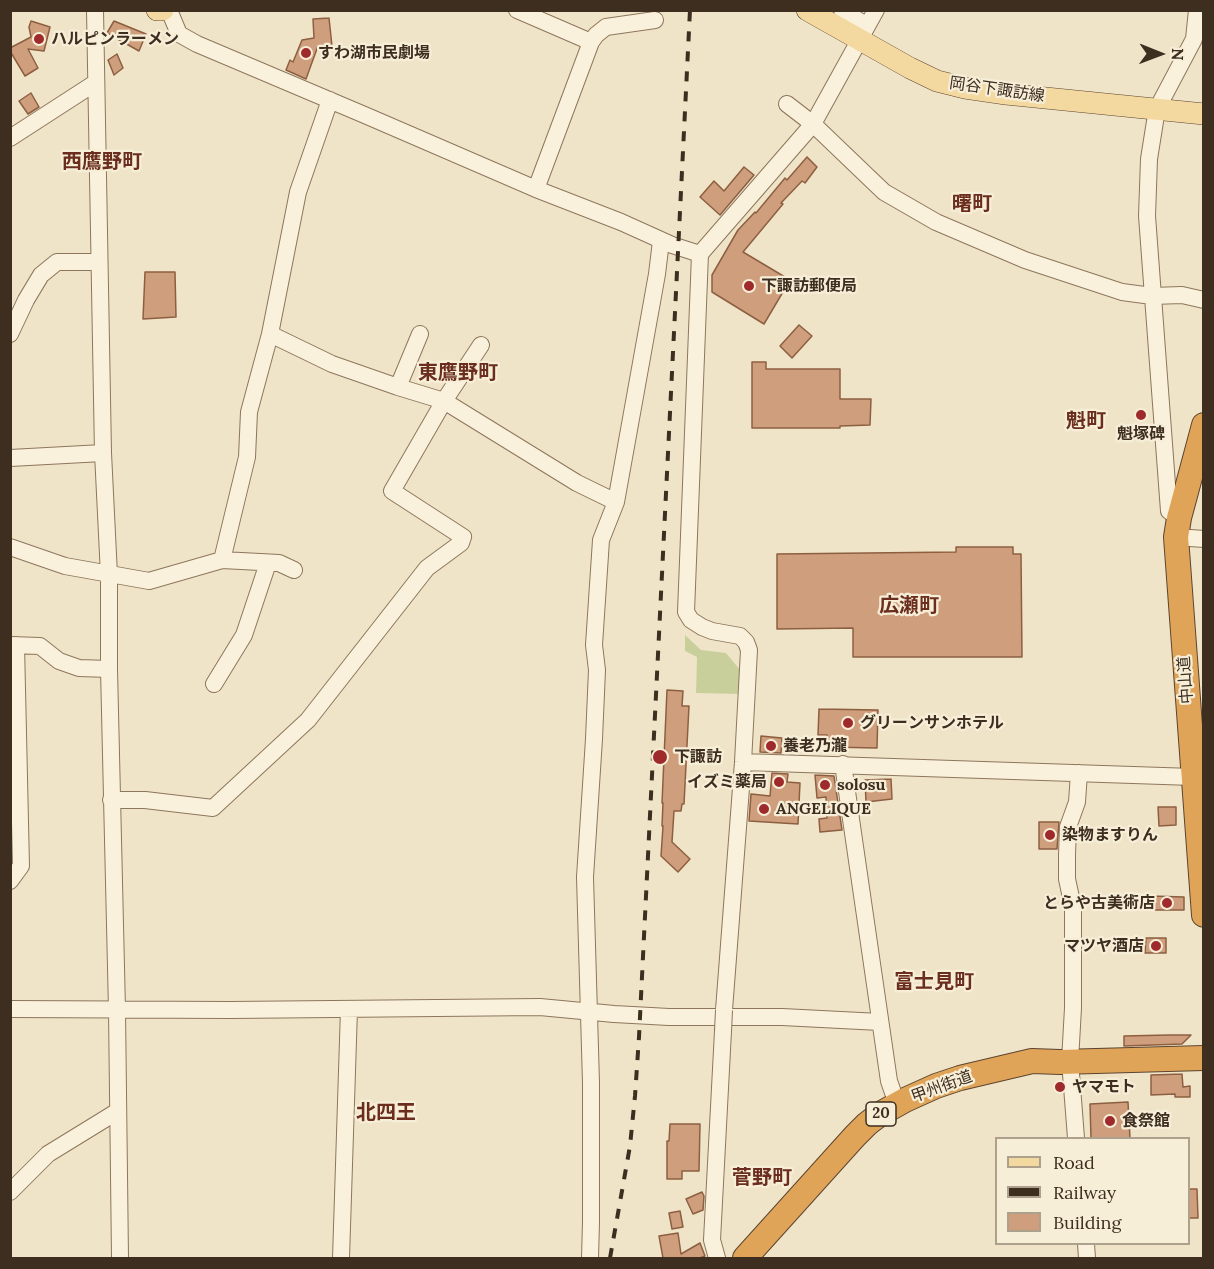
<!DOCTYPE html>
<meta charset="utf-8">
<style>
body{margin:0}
#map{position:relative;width:1214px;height:1269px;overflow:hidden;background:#f0e4c8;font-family:Lora,serif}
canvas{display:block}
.frame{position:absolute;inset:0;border:12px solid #3d2e20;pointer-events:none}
.legend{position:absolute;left:995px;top:1137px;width:195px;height:108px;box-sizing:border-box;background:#f7eed8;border:2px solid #ada18e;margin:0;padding:8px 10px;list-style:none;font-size:18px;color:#3d2e20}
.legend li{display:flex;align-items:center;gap:12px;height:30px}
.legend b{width:30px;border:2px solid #ada18e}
.north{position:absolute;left:1130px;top:24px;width:60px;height:60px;-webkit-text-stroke:4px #f7eed8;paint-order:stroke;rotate:91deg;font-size:16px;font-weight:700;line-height:24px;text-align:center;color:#3d2e20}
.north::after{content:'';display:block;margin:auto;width:21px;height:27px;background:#3d2e20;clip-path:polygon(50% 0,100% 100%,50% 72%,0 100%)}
</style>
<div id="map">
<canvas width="1214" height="1269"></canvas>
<div class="frame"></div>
<ul class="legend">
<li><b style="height:8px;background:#f3d9a0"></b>Road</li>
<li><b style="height:8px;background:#3d2e20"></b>Railway</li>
<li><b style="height:16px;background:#cf9f7d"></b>Building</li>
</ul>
<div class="north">N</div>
</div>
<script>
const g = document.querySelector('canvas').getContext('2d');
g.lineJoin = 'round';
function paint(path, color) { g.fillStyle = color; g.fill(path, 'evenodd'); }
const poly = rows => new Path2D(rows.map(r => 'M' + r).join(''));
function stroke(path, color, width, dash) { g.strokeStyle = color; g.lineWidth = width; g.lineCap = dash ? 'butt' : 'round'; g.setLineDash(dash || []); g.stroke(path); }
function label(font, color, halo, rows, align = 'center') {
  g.font = font + ' Lora,"Noto Sans JP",serif'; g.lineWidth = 4.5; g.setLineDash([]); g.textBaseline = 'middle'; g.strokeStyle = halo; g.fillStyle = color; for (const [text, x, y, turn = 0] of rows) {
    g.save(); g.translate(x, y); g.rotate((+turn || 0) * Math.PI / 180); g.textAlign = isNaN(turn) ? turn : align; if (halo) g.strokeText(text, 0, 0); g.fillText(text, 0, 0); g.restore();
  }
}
paint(poly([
 [685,635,701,650,726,653,741,671,740,694,696,693,697,657,685,651]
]), '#c9cf9b');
const building = poly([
 [329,18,332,46,318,46,306,79,286,70,290,60,293,62,302,40,314,38,313,19,329,18],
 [31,21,50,27,44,51,28,49,38,68,25,76,10,51,10,48,31,37,29,27,31,21],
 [114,21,146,34,139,51,107,33,114,21],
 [117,54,123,68,114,75,108,60,117,54],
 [31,93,39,107,28,114,19,101,31,93],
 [807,157,817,167,805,183,802,181,781,203,783,204,743,252,790,280,764,324,712,292,712,275,738,230,755,212,756,213,785,178,787,180,807,157],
 [744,167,754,175,720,215,700,197,714,181,724,191,744,167],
 [145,272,175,272,176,317,143,319,145,272],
 [799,325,812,336,792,358,780,346,799,325],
 [752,362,766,362,766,369,840,369,840,399,871,399,870,425,840,426,840,428,752,428,752,362],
 [956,547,1013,547,1013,554,1021,554,1022,657,853,657,853,628,777,629,777,554,956,552,956,547],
 [667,690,683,691,682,706,689,706,684,804,682,804,681,811,674,811,672,842,690,859,678,872,661,856,663,826,662,826,663,803,662,803,667,690],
 [819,709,878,710,877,748,828,747,827,735,818,735,819,709],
 [761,736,782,738,781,753,760,752,761,736],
 [772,773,788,774,787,782,800,783,798,824,749,821,751,794,770,796,772,773],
 [815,775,834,776,842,830,820,832,819,819,827,818,826,797,817,798,815,775],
 [891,779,892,799,866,802,865,780,891,779],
 [1158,807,1176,807,1176,825,1159,826,1158,807],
 [1039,822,1059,822,1057,849,1039,849,1039,822],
 [1150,896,1184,897,1184,910,1150,910,1150,896],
 [1146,938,1166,938,1166,953,1145,953,1146,938],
 [1169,1035,1191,1035,1182,1044,1124,1046,1124,1036,1169,1035],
 [1182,1074,1183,1087,1190,1086,1190,1097,1175,1097,1175,1094,1151,1095,1151,1075,1182,1074],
 [1128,1102,1130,1138,1091,1138,1090,1104,1128,1102],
 [670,1124,700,1124,699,1171,682,1171,682,1179,667,1179,667,1141,669,1141,670,1124],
 [1188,1189,1197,1189,1198,1218,1188,1218,1188,1189],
 [702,1192,704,1196,703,1210,693,1214,686,1199,702,1192],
 [680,1211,683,1227,672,1229,669,1213,680,1211],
 [678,1233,681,1254,700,1243,705,1256,700,1258,663,1258,659,1236,678,1233]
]);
paint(building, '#cf9f7d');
stroke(building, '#8d5f41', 1.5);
const minor = poly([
 [95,10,103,453,109,575,109,669,117,1010,120,1258],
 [169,10,179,34,197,44,367,116,536,189,621,222,672,245,700,254],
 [517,10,591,42],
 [842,10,867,26],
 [787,104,813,124,884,192,936,222,1025,260,1122,292,1152,296,1182,295,1204,300],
 [10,138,95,83],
 [536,189,591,42,596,35,606,27,655,20],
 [10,334,26,300,41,275,57,262,99,262],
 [270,334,332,364,398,387,444,401,577,483,616,502],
 [398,387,420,334],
 [10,458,103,453],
 [1179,518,1169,511,1147,216,1149,159,1157,109,1194,39,1197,10],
 [1176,537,1204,539],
 [10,547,65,566,149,581,222,560,247,457,249,412,270,334,298,192,330,100],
 [222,560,279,563,294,570],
 [10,645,40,646,59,661,79,668,109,669],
 [214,684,244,635,268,563],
 [743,762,1193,777],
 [843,764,889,1081,897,1104],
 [111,800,145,800,213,808,308,720,427,568,461,543,463,537,392,491,444,401,481,345],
 [10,881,21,866,16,645],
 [10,1009,230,1010,540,1007,614,1014,669,1017,782,1017,880,1022],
 [724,1010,743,762,749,650,746,642,740,636,712,631,702,627,691,620,686,612,700,254,813,124,876,10],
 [1076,1138,1070,1061,1073,1008,1073,907,1067,879,1067,855,1068,827,1077,802,1079,773],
 [10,1192,48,1154,118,1111],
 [1086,1244,1087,1258],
 [341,1258,349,1009],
 [590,1258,591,1222,591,1083,585,877,594,739,597,670,594,645,601,540,616,502,657,274,661,241],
 [717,1258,712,1240,723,1031]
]);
const major = poly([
 [157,10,163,10],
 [807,10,910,68,937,81,965,88,1006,94,1204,114]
]);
const highway = poly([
 [1204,425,1179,518,1176,537,1204,915],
 [745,1258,855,1136,867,1124,880,1114,905,1100,936,1086,960,1078,1032,1061,1060,1062,1204,1058]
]);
stroke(minor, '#8d765c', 18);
stroke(major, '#5b4430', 22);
stroke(highway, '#5b4430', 26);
stroke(minor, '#faf1dc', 16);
stroke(major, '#f3d9a0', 21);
stroke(highway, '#e0a458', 24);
stroke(poly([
 [610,1258,630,1146,635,1096,639,1037,690,10]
]), '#3d2e20', 4, [10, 10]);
const minorBridge = poly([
 [723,1031,724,1010]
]);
stroke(minorBridge, '#8d765c', 18, []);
stroke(minorBridge, '#faf1dc', 16);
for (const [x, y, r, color] of [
 [39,39,6,"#9e2a2b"],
 [306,53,6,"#9e2a2b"],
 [749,286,6,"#9e2a2b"],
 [1141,415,6,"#9e2a2b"],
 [848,723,6,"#9e2a2b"],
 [771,746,6,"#9e2a2b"],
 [660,757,8,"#9e2a2b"],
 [779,782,6,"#9e2a2b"],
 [825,785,6,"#9e2a2b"],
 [764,809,6,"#9e2a2b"],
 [1050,835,6,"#9e2a2b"],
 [1167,903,6,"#9e2a2b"],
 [1156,946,6,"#9e2a2b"],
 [1060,1087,6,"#9e2a2b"],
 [1110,1121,6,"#9e2a2b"]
]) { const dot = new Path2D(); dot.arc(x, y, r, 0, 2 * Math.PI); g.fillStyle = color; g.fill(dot); stroke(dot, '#f7eed8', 2); }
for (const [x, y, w] of [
 [881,1114,30]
]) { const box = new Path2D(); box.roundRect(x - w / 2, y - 12, w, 24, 4.5); g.fillStyle = '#f7eed8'; g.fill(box); stroke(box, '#3d2e20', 1.5); }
label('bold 15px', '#3d2e20', null, [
 ["20",881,1114]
]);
label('bold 16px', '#3d2e20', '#f7eed8', [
 ["ハルピンラーメン",51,39],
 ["すわ湖市民劇場",318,53],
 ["下諏訪郵便局",761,286],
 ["魁塚碑",1141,434,"center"],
 ["グリーンサンホテル",860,723],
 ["養老乃瀧",783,746],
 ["下諏訪",674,757],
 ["イズミ薬局",767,782,"right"],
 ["solosu",837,785],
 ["ANGELIQUE",776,809],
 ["染物ますりん",1062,835],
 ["とらや古美術店",1155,903,"right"],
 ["マツヤ酒店",1144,946,"right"],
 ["ヤマモト",1072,1087],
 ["食祭館",1122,1121]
], 'left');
label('16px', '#3d2e20', '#f7eed8', [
 ["岡谷下諏訪線",997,90,8],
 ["中山道",1186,680,-94],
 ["甲州街道",942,1087,-20]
]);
label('bold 20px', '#6b2e1e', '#f7eed8', [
 ["西鷹野町",102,162],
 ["曙町",972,204],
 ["東鷹野町",458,373],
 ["魁町",1086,421],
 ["広瀬町",909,606],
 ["富士見町",934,982],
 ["北四王",386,1113],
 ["菅野町",762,1178]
]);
</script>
